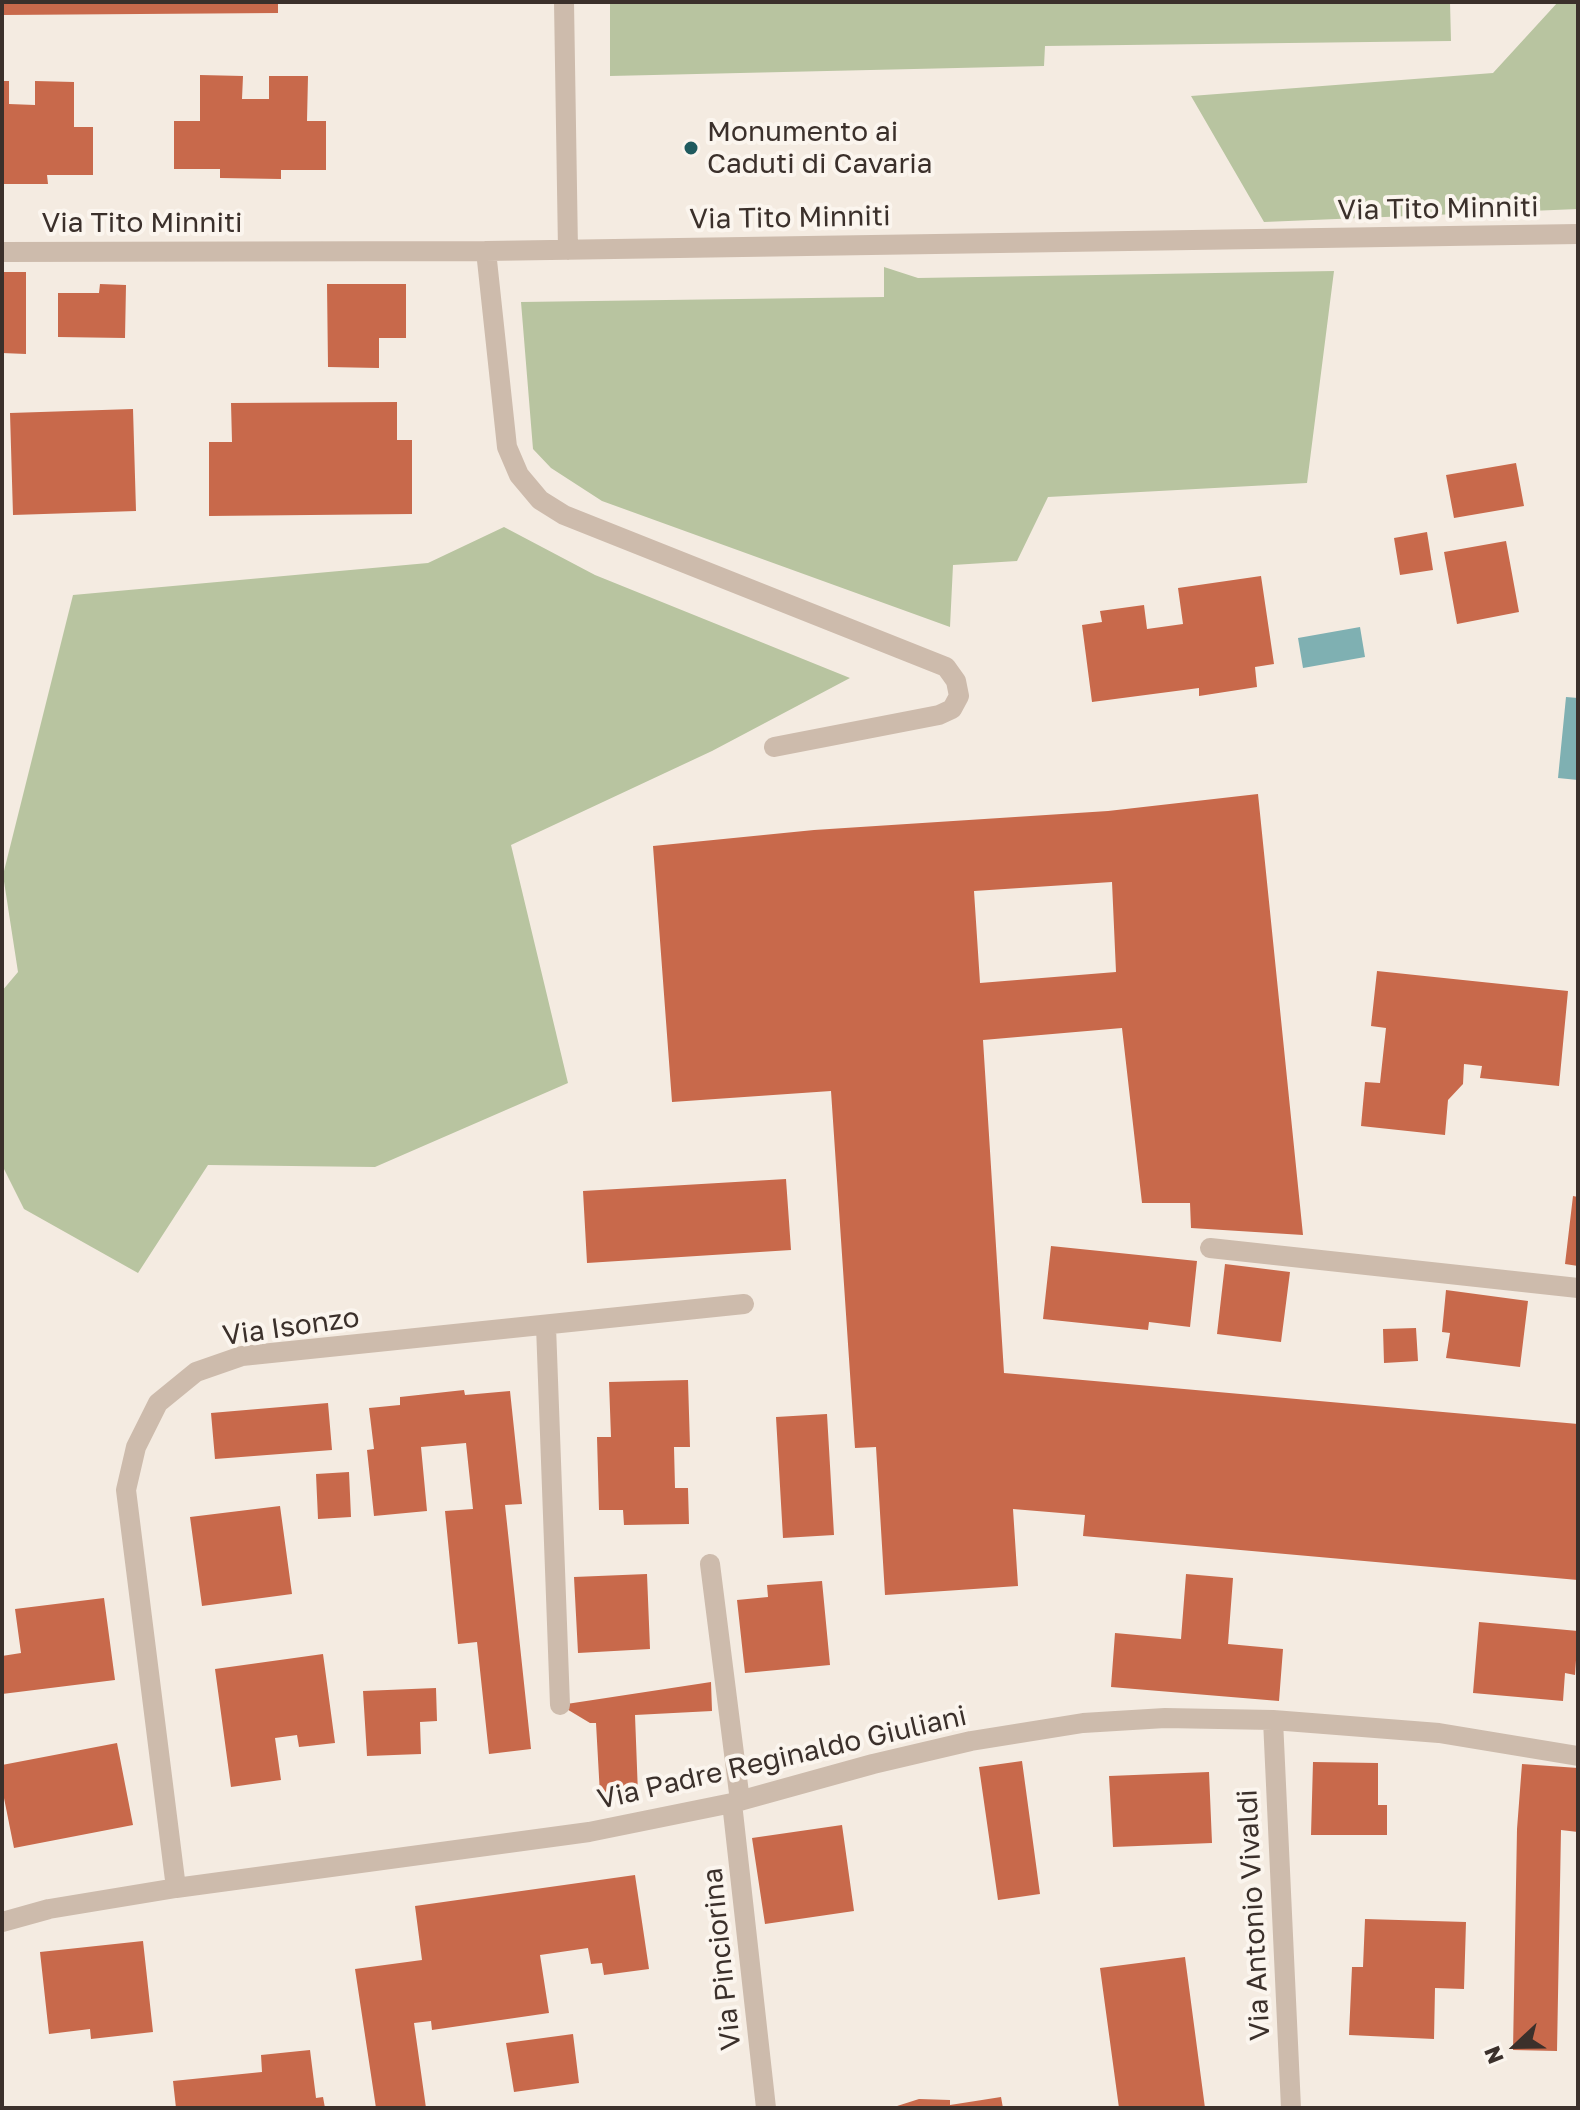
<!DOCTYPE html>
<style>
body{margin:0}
#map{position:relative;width:1580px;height:2110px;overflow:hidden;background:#f4ebe1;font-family:"Golos Text",sans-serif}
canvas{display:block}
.frame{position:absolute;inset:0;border:4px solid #3b302b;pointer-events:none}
.north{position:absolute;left:1476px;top:2006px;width:80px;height:80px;-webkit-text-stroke:6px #fbf5ee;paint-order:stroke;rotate:248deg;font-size:22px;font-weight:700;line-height:32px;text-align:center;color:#3b302b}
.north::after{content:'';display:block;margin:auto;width:28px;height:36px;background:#3b302b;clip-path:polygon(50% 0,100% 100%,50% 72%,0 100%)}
</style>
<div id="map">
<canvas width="1580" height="2110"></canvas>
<div class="frame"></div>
<div class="north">N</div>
</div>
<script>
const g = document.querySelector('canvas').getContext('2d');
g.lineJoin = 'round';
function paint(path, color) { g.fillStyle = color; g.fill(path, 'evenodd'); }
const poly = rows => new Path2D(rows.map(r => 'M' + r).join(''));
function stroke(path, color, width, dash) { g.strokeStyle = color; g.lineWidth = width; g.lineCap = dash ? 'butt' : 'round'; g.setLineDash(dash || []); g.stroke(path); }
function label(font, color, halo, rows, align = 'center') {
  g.font = font + ' "Golos Text",sans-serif'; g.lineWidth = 8; g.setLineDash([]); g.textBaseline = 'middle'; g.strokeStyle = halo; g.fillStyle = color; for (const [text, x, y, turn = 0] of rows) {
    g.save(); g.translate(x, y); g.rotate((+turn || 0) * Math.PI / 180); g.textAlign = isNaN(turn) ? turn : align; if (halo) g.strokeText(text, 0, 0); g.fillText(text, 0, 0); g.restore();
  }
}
paint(poly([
 [610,2,1450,2,1451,41,1045,46,1044,66,610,76],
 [1558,2,1578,2,1578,209,1264,222,1191,96,1493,73],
 [884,267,918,278,1334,271,1307,483,1048,497,1017,561,953,565,950,627,602,501,551,468,533,449,521,302,884,297],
 [504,527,595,575,850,678,712,751,511,845,568,1083,375,1167,208,1165,138,1273,24,1209,2,1165,2,991,18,972,3,875,73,595,428,563]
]), '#b8c4a0');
paint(poly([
 [1360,627,1365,657,1303,668,1298,638],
 [1566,697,1578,698,1578,780,1558,778]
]), '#7fb0b2');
paint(poly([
 [2,2,278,2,278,13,2,15],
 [200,75,243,76,242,99,269,99,269,76,308,76,307,121,326,121,326,170,281,170,281,179,220,178,220,169,174,169,174,121,200,121],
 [2,81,9,81,9,104,35,105,35,81,74,82,74,127,93,127,93,175,47,175,48,184,2,184],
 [2,272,26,272,26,354,2,353],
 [100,284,126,285,125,338,58,337,58,293,99,293],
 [327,284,406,284,406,338,379,338,379,368,328,367],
 [397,402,397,440,412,440,412,514,209,516,209,442,232,442,231,403],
 [133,409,136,511,13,515,10,413],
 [1516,463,1524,506,1454,518,1446,475],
 [1427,532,1433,570,1400,575,1394,538],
 [1506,541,1519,612,1457,624,1444,552],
 [1261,576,1274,664,1255,667,1257,687,1199,696,1199,688,1092,702,1082,625,1102,622,1100,611,1144,605,1147,629,1183,624,1178,588],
 [1258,794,1303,1235,1191,1228,1190,1203,1142,1203,1122,1028,983,1040,1004,1373,1578,1424,1578,1580,1083,1536,1085,1515,1013,1509,1018,1586,885,1595,876,1447,855,1448,831,1091,672,1102,653,846,814,830,1108,811],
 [1112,882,1116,972,980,983,974,891],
 [1377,971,1568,991,1559,1086,1480,1078,1482,1066,1464,1064,1463,1084,1448,1100,1445,1135,1361,1126,1365,1082,1380,1083,1386,1028,1371,1026],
 [786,1179,791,1250,587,1263,583,1191],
 [1573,1196,1578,1197,1578,1266,1565,1264],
 [1051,1246,1197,1261,1190,1327,1149,1322,1148,1330,1043,1319],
 [1225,1264,1290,1272,1281,1342,1217,1334],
 [1446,1290,1528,1301,1520,1367,1446,1358,1450,1333,1442,1332],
 [1416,1328,1418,1361,1384,1363,1383,1329],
 [688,1380,690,1447,674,1447,675,1488,688,1488,689,1524,624,1525,623,1510,599,1510,597,1437,611,1437,609,1382],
 [464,1390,465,1395,510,1391,522,1504,505,1505,531,1749,489,1754,477,1642,458,1644,445,1511,473,1509,466,1443,421,1447,427,1511,374,1516,367,1450,374,1449,369,1408,400,1405,400,1397],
 [328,1403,332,1450,215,1459,211,1413],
 [827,1414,834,1535,783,1538,776,1417],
 [349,1472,351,1517,318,1519,316,1474],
 [280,1506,292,1594,202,1606,190,1517],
 [647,1574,650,1649,578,1653,574,1577],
 [1186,1574,1233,1578,1228,1644,1283,1649,1279,1701,1111,1687,1115,1633,1181,1639],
 [822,1581,830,1665,745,1673,737,1600,768,1597,767,1585],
 [104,1598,115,1680,2,1694,2,1656,21,1653,15,1609],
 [1479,1622,1578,1631,1575,1675,1565,1673,1563,1701,1473,1693],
 [323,1654,335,1743,299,1747,297,1735,275,1738,281,1780,231,1787,215,1669],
 [711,1682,712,1711,635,1715,638,1794,600,1795,596,1723,590,1723,560,1705],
 [436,1688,437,1721,420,1722,421,1754,367,1756,363,1691],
 [117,1743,133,1825,14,1848,2,1788,2,1765],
 [1022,1761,1040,1894,998,1900,979,1767],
 [1313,1762,1378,1763,1378,1805,1387,1805,1387,1835,1311,1835],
 [1522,1764,1578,1768,1578,1832,1561,1830,1557,2051,1513,2050,1517,1829],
 [1209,1772,1212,1843,1113,1847,1109,1776],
 [842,1825,854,1911,765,1924,752,1838],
 [635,1875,649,1969,604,1975,602,1963,591,1964,588,1948,540,1955,549,2013,432,2030,431,2021,414,2023,426,2108,376,2108,355,1969,422,1960,415,1906],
 [1365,1919,1466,1922,1464,1989,1435,1988,1434,2039,1349,2035,1352,1967,1363,1967],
 [143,1941,153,2032,91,2039,90,2029,49,2034,40,1952],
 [1185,1957,1205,2108,1119,2108,1100,1968],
 [573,2034,579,2083,514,2092,506,2043],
 [310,2050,316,2098,323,2097,325,2108,176,2108,173,2081,262,2072,261,2055],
 [1001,2097,1003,2108,894,2107,919,2099,950,2100,950,2105]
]), '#c8694b');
stroke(poly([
 [564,2,568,250],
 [486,251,507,447,519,475,540,500,564,515,946,667,956,681,959,696,952,709,939,715,774,747],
 [2,252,486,251,1578,234],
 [1210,1248,1578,1288],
 [546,1326,560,1705],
 [710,1564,740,1801],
 [1273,1720,1291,2108],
 [732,1803,766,2108],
 [176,1888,126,1490,136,1447,158,1403,196,1372,242,1356,744,1304],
 [2,1922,49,1909,176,1888,589,1832,732,1803,873,1764,971,1741,1083,1723,1165,1718,1273,1720,1439,1733,1578,1756]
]), '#cdbbac', 20);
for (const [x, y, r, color] of [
 [691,148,8,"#1f5a5e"]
]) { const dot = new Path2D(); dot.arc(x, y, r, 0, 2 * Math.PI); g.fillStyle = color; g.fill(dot); stroke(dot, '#fbf5ee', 3); }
label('28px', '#3b302b', '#fbf5ee', [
 ["Monumento ai",707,132],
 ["Caduti di Cavaria",707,164]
], 'left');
label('28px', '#3b302b', '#fbf5ee', [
 ["Via Tito Minniti",1438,209,-1],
 ["Via Tito Minniti",790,218,-1],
 ["Via Tito Minniti",142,223],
 ["Via Isonzo",291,1327,-8],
 ["Via Padre Reginaldo Giuliani",782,1758,-13],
 ["Via Antonio Vivaldi",1254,1915,-93],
 ["Via Pinciorina",722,1959,-96]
]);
</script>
